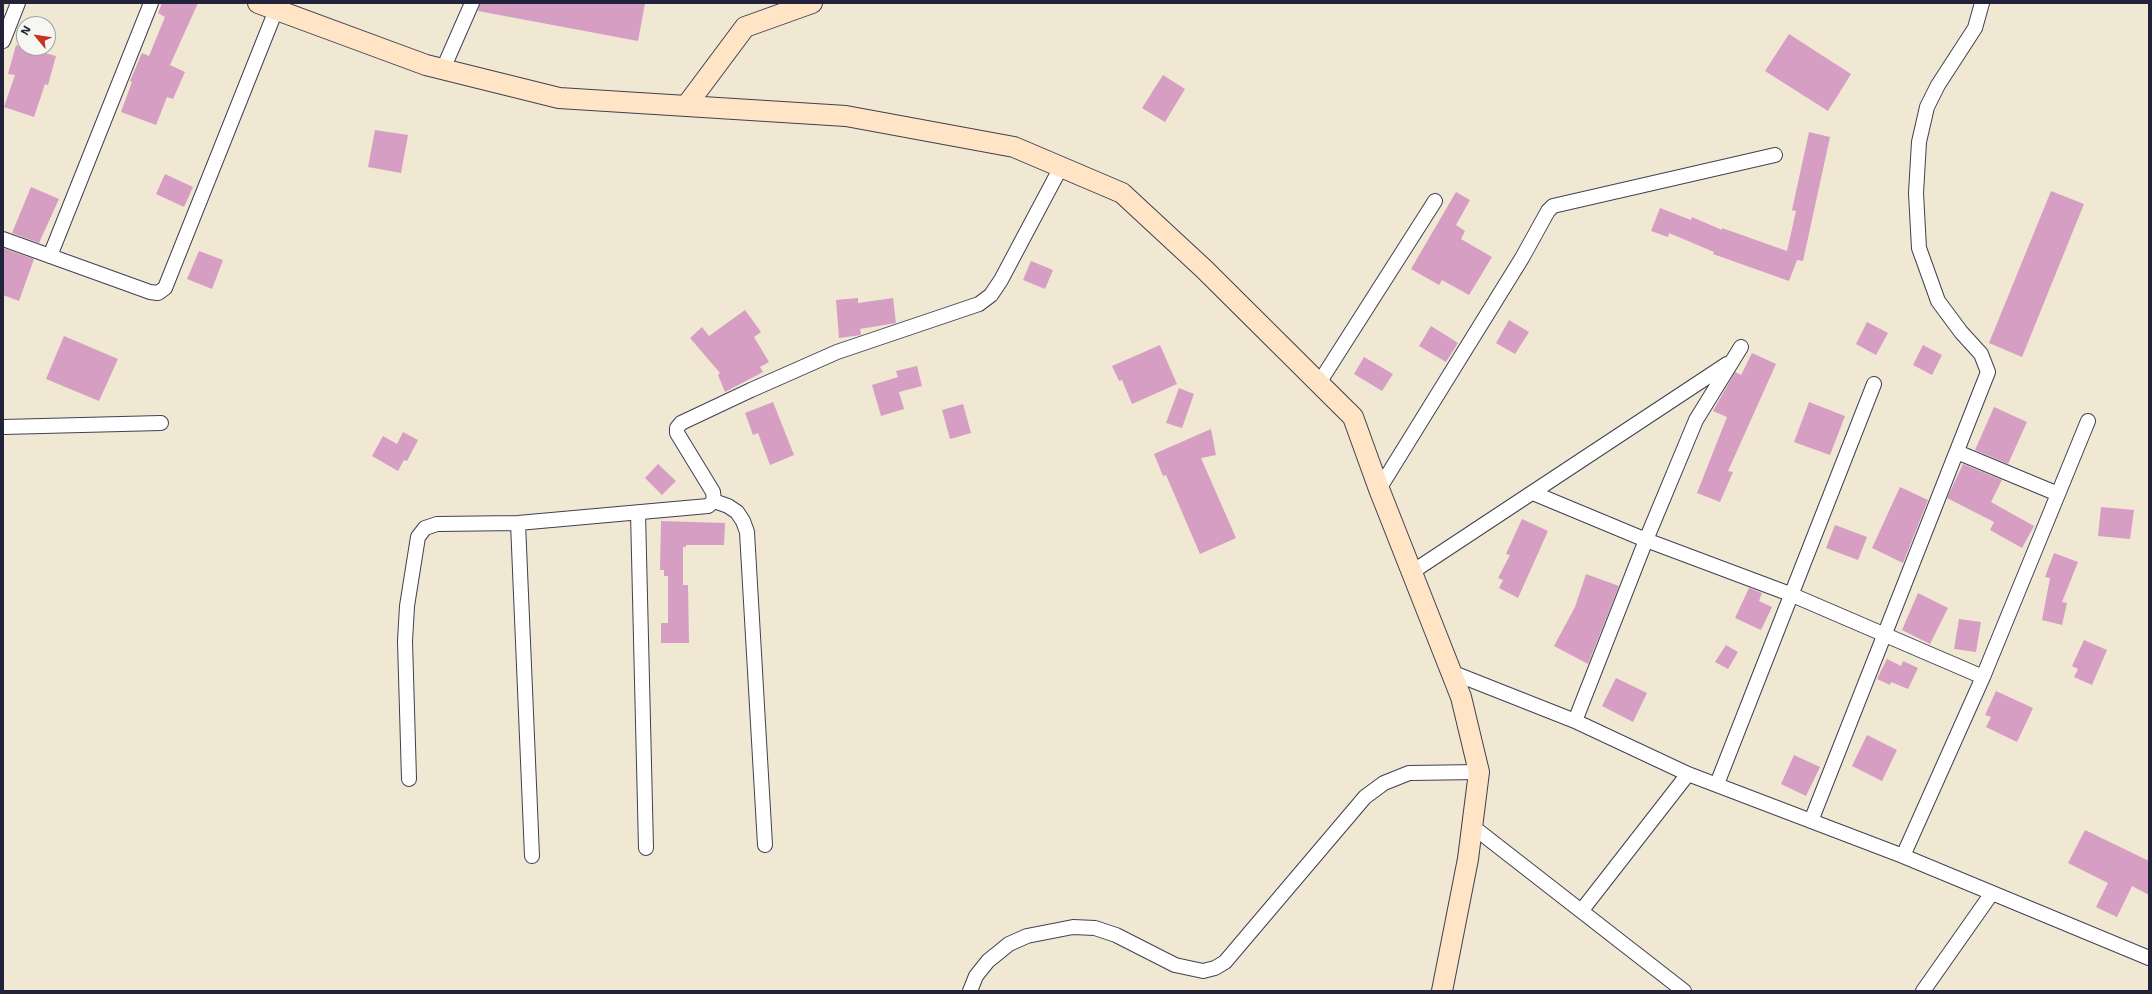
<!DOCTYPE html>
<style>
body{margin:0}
#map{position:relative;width:2152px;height:994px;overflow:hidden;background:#f0e8d3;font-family:"Shantell Sans",sans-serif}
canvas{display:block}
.frame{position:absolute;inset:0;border:4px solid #22223b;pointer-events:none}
.north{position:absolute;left:16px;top:16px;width:40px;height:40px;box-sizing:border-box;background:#f6f6f2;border:1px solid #a1a1a9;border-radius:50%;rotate:299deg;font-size:11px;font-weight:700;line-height:16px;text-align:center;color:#22223b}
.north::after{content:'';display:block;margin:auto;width:14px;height:18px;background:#c8321e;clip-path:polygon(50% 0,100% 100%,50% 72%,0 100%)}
</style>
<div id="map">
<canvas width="2152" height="994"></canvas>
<div class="frame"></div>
<div class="north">N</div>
</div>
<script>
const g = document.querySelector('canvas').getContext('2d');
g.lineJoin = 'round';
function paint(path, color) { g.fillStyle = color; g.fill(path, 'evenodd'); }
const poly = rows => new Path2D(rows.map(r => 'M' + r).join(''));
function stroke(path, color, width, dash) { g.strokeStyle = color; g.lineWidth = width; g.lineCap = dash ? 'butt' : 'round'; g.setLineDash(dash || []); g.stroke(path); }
paint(poly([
 [162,3,198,3,170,65,185,72,173,99,167,97,156,125,121,112,132,82,130,81,142,53,149,56,165,17,158,13],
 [480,3,645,3,638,41,478,11],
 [1789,34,1851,74,1828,111,1765,71],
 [16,45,56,56,48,85,45,84,34,117,4,107,15,75,8,74],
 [1163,75,1185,89,1165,122,1142,108],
 [375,130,408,135,401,173,368,167],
 [1809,132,1830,137,1803,261,1797,260,1789,281,1713,254,1714,252,1669,233,1668,237,1651,231,1660,208,1691,220,1692,217,1722,230,1722,228,1787,251,1796,211,1792,210],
 [165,174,193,187,184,207,156,194],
 [31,187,59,199,39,243,12,233],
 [2051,191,2084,204,2022,357,1989,343],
 [1456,192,1470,200,1456,225,1465,231,1461,239,1492,257,1469,295,1442,280,1439,285,1411,269],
 [3,248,34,259,19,301,3,295],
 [199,251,223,260,212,289,187,279],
 [1031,261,1053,270,1045,289,1023,280],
 [858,298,858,303,893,298,896,323,860,329,861,335,839,338,836,300],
 [745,310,761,332,754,337,769,362,760,367,763,372,725,392,718,375,720,373,690,338,702,327,709,336],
 [1509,320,1529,332,1515,354,1496,343],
 [1867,322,1888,333,1876,355,1856,344],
 [1431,326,1458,343,1446,362,1419,346],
 [64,336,118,359,99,401,46,379],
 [1160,345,1177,384,1132,404,1122,380,1119,381,1112,366],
 [1923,345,1942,355,1932,375,1913,365],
 [1752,353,1776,364,1728,471,1733,472,1720,502,1697,493,1727,417,1713,411,1735,372,1741,375],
 [1364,357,1393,374,1382,391,1354,374],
 [917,366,922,386,899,392,904,409,881,416,872,385,898,377,896,371],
 [1179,388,1194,394,1182,428,1166,423],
 [773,402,794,455,770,465,758,433,753,435,745,413],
 [1809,402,1845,416,1830,455,1794,442],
 [963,404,971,433,950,439,942,410],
 [1994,407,2027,422,2008,464,1975,450],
 [1211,429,1216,455,1201,458,1236,538,1200,554,1166,475,1163,476,1154,454],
 [403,432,418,440,407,461,404,460,398,471,372,456,383,436,397,444],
 [658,464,676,481,662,495,645,478],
 [1963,464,2002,480,1991,502,2034,526,2022,548,1990,530,1994,522,1947,498],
 [1900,487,1928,500,1903,563,1872,548],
 [2101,507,2134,510,2130,539,2098,536],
 [1522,519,1548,531,1518,598,1499,588,1503,580,1498,578,1510,555,1506,554],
 [661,521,725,523,724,545,686,545,686,547,683,547,683,585,688,585,689,643,661,643,661,623,668,623,668,576,664,576,664,570,660,570],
 [1835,525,1867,537,1858,560,1826,548],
 [2054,553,2078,562,2062,602,2067,603,2062,625,2042,620,2050,578,2045,577],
 [1586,574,1619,586,1588,664,1554,646,1575,607],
 [1749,588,1762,593,1759,601,1772,607,1761,630,1735,618],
 [1918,593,1948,608,1930,644,1902,630],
 [1959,619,1981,622,1976,652,1954,649],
 [2084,640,2107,650,2092,685,2074,677,2078,669,2072,666],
 [1726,645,1738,652,1728,669,1715,662],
 [1887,659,1901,666,1903,661,1918,668,1908,689,1891,682,1890,685,1877,679],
 [1616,678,1647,693,1633,722,1602,706],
 [1996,691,2033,708,2017,742,1986,727,1991,717,1985,715],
 [1867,735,1897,750,1882,781,1852,766],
 [1794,755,1820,767,1806,796,1781,784],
 [2085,830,2149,861,2149,895,2132,886,2117,917,2096,907,2108,883,2068,863]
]), '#d69ec3');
const street = poly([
 [3,41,18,3],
 [443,69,472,3],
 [3,239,150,292,158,293,165,288,276,10],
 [50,256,151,3],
 [1319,383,1435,201],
 [3,427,161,423],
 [1957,452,2058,494],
 [1379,489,1522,258,1548,211,1553,206,1775,155],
 [1533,493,1646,540,1790,594,1983,677],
 [714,501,728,506,737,512,743,521,747,532,765,845],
 [638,513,646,848],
 [518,523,532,856],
 [1412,572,1727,364],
 [1451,672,1575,721,1688,774,1903,856,2149,958],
 [1575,721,1646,540,1696,420,1741,347],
 [409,779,405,641,407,606,418,537,425,528,437,524,518,523,708,506,714,501,713,492,677,433,677,428,681,423,751,390,837,352,979,304,991,295,1001,280,1061,167],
 [1717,784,1874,384],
 [1811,821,1988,372,1981,354,1961,332,1938,301,1919,248,1916,193,1919,142,1927,107,1938,85,1975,28,1982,3],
 [1472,826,1684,991],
 [1903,856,1983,677,2088,421],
 [1582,910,1688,774],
 [970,991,976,976,988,961,1009,944,1027,936,1073,927,1095,928,1116,935,1175,965,1203,971,1215,968,1225,962,1365,797,1384,783,1409,773,1479,772],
 [1923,991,1992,893]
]);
const secondary = poly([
 [258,3,426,65,559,98,846,116,1014,147,1122,193,1204,269,1353,417,1379,489,1461,697,1479,772,1468,859,1442,991],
 [686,106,745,27,812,3]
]);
stroke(street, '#414052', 16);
stroke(secondary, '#414052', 22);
stroke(street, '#fff', 14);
stroke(secondary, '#ffe4c6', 20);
</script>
